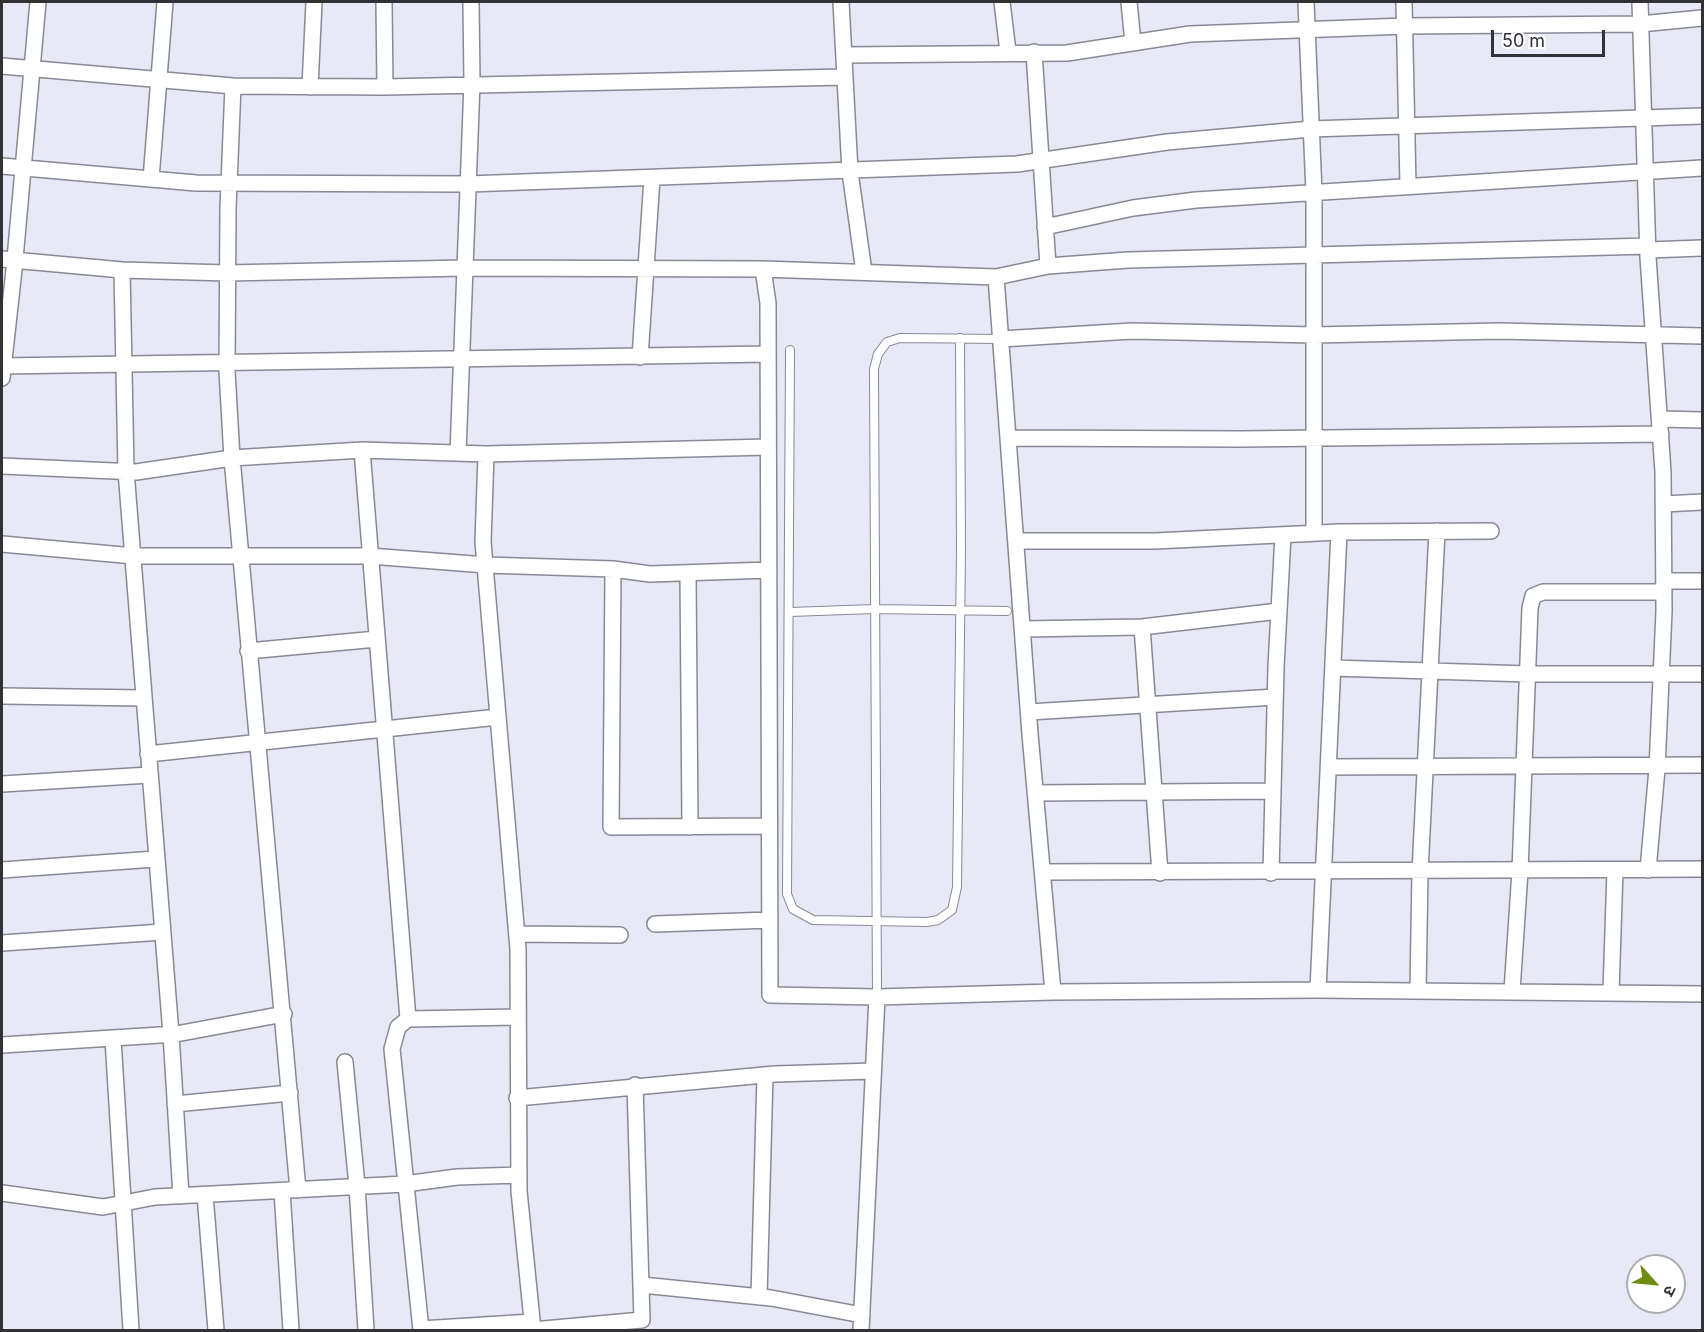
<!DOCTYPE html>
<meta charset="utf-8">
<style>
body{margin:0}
#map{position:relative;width:1704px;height:1332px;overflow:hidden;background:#e8e9f6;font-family:Inter,"Noto Sans Devanagari",sans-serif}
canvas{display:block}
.frame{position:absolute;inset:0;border:3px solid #313136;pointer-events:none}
.north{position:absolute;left:1626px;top:1254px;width:60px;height:60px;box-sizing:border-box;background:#fff;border:2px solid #adadaf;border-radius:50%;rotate:117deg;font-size:16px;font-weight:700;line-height:24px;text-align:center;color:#313136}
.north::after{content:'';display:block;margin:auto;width:21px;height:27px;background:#6c8e15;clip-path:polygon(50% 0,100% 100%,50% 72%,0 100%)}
.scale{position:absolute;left:1491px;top:30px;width:114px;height:27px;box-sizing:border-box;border:3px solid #313136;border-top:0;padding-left:8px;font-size:18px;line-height:21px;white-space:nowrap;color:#313136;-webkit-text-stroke:4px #fff;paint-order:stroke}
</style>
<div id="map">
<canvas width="1704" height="1332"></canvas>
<div class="frame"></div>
<div class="north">उ</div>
<div class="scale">50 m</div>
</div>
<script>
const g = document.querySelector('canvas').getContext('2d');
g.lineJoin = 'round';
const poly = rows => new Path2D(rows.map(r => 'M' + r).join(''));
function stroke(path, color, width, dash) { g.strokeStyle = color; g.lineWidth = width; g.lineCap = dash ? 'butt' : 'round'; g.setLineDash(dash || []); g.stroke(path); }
const lane = poly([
 [790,350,787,894,793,909,813,920,927,922,938,920,952,910,957,887,961,550,960,338],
 [790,612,874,609,1007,611],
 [877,997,874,369,878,354,887,342,900,338,1001,339]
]);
const street = poly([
 [384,2,385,87],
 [841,2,850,172,864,272],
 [1002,2,1008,52],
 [1129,2,1133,43],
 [1306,2,1314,193,1314,533],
 [1404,2,1408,186],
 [1640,2,1648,257,1663,472,1664,611,1657,769,1648,870],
 [1034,52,1048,266],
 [844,55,1067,53,1190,34,1405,26,1640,24,1702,18],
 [2,66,233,86,385,87,845,77],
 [233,86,228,208,227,371,232,458,298,1190],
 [310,87,314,2],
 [2,166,196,183,468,184,1017,164,1167,142,1311,129,1702,116],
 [151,179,165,2],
 [1045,227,1133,208,1196,200,1702,168],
 [1648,250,1702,248],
 [2,259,122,270,227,273,465,268,763,269],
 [122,270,126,471,171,1034,181,1196],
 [996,277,1048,266,1128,260,1648,246],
 [1001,339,1132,331,1314,335,1500,331,1702,336],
 [640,357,652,178],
 [2,366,768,354],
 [2,378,14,270,38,2],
 [1660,419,1702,420],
 [1010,438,1241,439,1661,434],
 [362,450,408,1019,517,1017],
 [458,453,472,83,471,2],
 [486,454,483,542,518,949,519,1191,533,1330],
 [2,466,136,472,232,458,362,450,486,454,768,447],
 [1664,504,1702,502],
 [1017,541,1155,541,1339,532,1491,531],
 [2,544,134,556,370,556,486,565,613,569,650,574,769,570],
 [613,569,611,827,769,826],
 [688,573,690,827],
 [1664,581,1702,581],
 [1142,627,1160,873],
 [1023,629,1142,627,1279,611],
 [248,651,377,639],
 [1333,668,1528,674,1702,674],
 [2,696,144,698],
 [1029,712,1275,697],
 [148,754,498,717],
 [1329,767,1702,765],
 [2,784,149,775],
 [1035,793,1273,791],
 [2,870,155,859],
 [1043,872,1702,869],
 [1271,873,1276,667,1283,535],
 [655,924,770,920],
 [517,934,620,935],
 [2,943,162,932],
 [1318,990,1339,532],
 [1418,991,1420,872,1437,531],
 [1512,991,1520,871,1530,608,1533,596,1543,592,1664,592],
 [1611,992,1615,870],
 [877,997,770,995,768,303,763,269,996,277,1030,734,1053,992],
 [408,1019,398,1027,392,1049,421,1330],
 [113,1039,131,1330],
 [2,1045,176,1034,284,1014],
 [345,1062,357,1186,366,1330],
 [517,1098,775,1074,873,1071],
 [175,1104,290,1093],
 [282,1191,291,1330],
 [2,1193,103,1207,155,1197,405,1184,457,1177,519,1175],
 [205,1195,216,1330],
 [642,1285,771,1298,862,1315],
 [759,1297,765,1075],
 [421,1329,532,1322],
 [533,1330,642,1320,635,1085],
 [861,1330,877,997,1053,992,1318,990,1702,994]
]);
stroke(lane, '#888995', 10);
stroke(street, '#888995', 18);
stroke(lane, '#fff', 8);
stroke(street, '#fff', 15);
</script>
